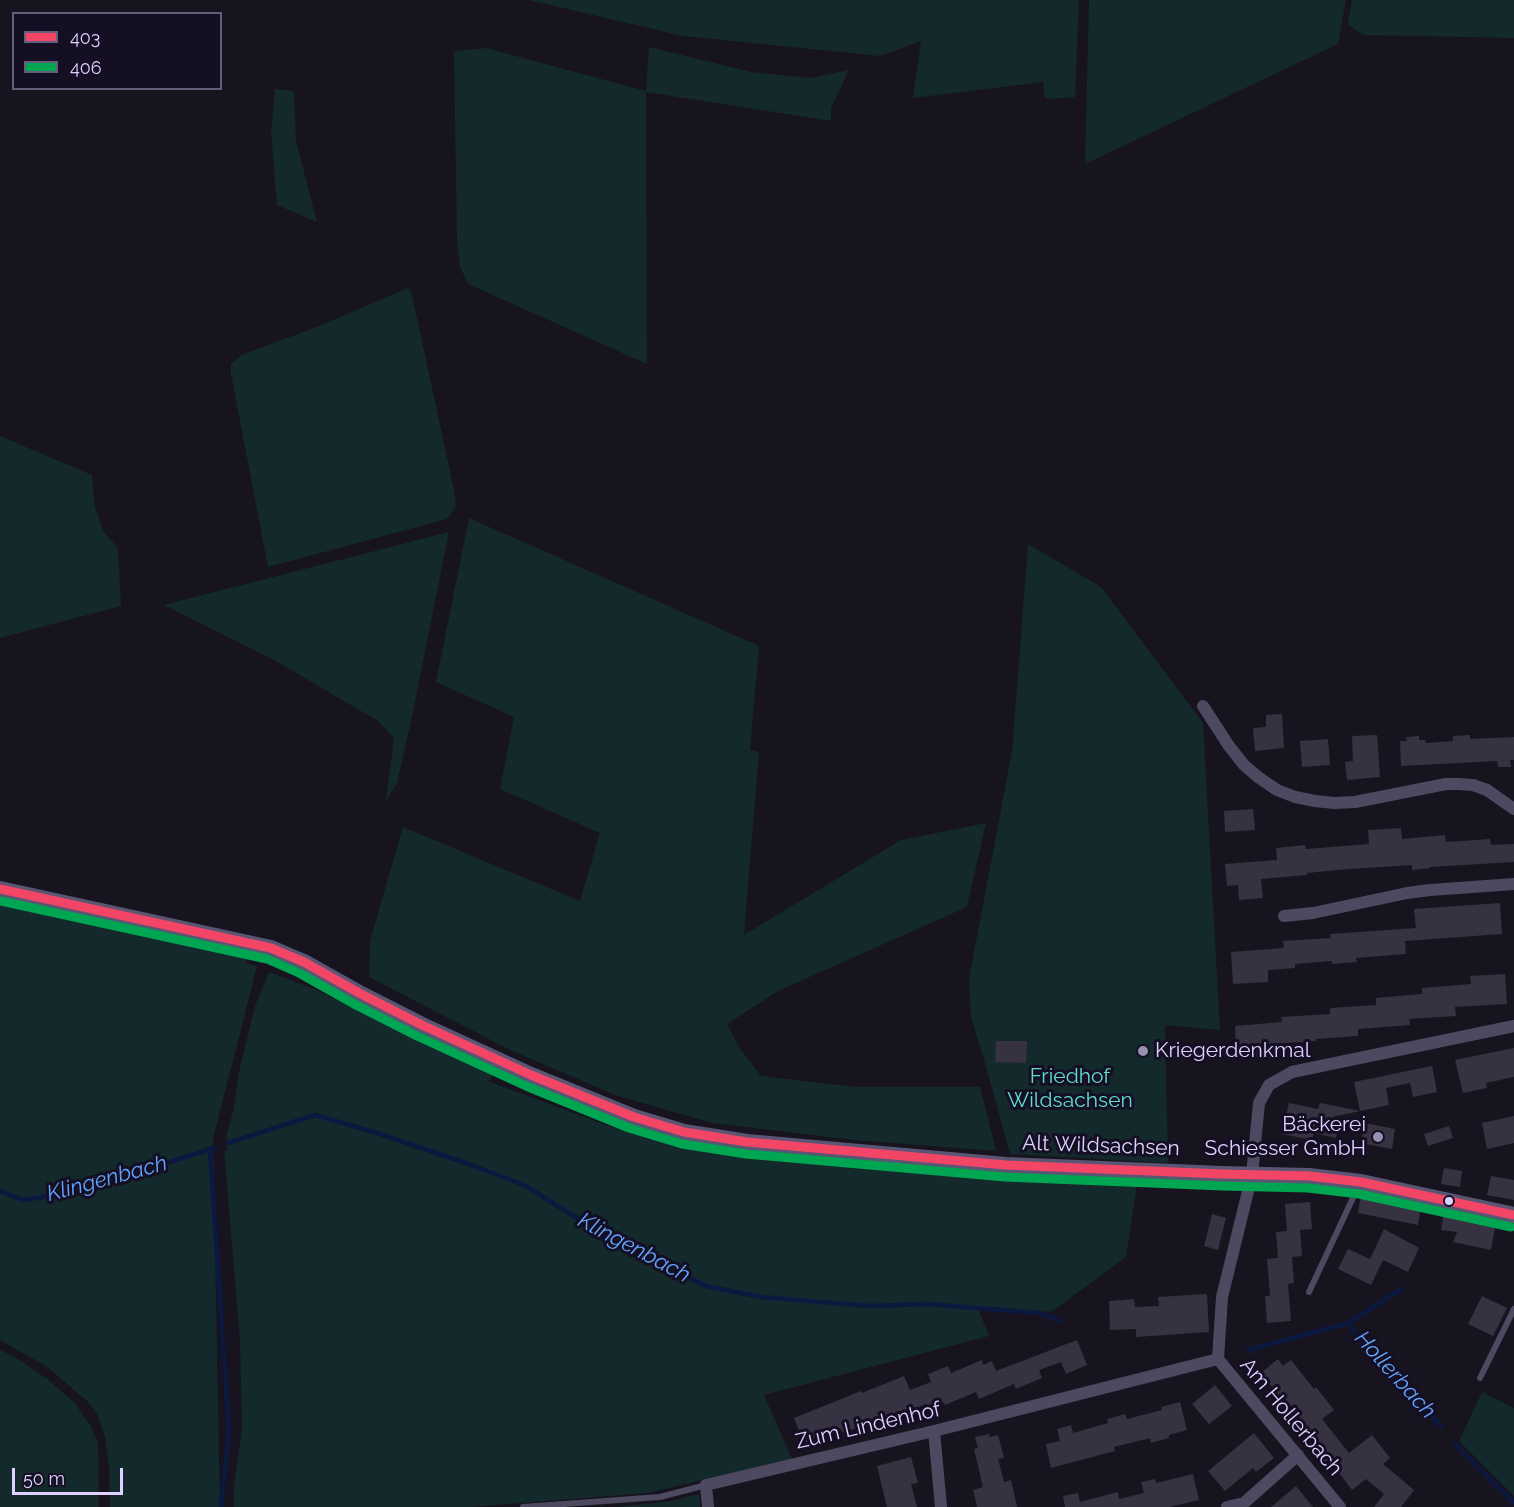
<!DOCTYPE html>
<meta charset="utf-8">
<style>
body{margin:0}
#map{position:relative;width:1514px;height:1507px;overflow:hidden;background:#17141f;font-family:Raleway,sans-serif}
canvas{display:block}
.legend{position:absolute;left:12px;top:12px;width:210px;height:78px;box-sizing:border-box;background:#150f24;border:2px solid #655d7c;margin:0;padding:8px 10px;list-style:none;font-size:18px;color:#ddd2ff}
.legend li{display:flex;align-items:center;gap:12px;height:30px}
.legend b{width:30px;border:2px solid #655d7c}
.scale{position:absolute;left:12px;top:1468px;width:111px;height:27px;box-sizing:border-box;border:3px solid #ddd2ff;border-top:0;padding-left:8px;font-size:18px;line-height:21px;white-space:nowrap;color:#ddd2ff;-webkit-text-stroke:4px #150f24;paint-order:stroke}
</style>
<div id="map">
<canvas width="1514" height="1507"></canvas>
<ul class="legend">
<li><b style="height:8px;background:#f34667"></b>403</li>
<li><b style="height:8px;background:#00a651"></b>406</li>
</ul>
<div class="scale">50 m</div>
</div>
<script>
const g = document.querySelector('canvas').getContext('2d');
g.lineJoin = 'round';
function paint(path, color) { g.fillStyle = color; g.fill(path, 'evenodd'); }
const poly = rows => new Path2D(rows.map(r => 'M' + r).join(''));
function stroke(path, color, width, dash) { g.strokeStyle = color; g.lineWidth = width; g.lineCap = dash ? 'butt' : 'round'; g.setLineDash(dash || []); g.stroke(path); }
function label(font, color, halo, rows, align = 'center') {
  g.font = font + ' Raleway,sans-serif'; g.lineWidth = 6; g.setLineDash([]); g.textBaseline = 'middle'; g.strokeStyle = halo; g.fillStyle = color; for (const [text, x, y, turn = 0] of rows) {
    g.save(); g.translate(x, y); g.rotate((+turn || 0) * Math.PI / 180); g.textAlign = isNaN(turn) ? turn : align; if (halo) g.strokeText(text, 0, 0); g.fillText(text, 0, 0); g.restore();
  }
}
paint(poly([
 [529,0,1079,0,1075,97,1045,99,1043,82,913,98,921,41,880,56,683,36],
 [1089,0,1346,0,1338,44,1085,164],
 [1352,0,1514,0,1514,38,1363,35,1348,24],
 [649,47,751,72,810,78,849,70,831,108,831,121,646,92,647,364,468,284,460,267,457,243,454,51,486,48,646,91],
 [275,89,294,91,296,141,317,222,277,205,271,132],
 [408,288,412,295,454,490,456,507,447,519,268,567,231,374,231,364,241,355,314,328],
 [0,436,92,475,95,508,104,532,118,548,121,606,0,638],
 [469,518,759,646,750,750,759,752,744,935,901,840,986,823,967,907,778,991,727,1024,741,1050,761,1076,856,1087,980,1087,996,1151,854,1140,712,1123,615,1095,510,1050,369,977,370,941,403,827,580,901,600,833,500,789,514,717,436,682],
 [449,532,410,726,397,783,386,801,394,738,378,721,274,660,164,605],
 [1028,544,1101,587,1203,723,1220,1030,1165,1025,1168,1163,1010,1154,987,1070,971,1017,969,979,1012,751],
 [0,899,249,952,246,963,257,966,213,1139,220,1507,110,1507,109,1467,105,1436,97,1414,87,1401,46,1366,0,1340],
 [269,972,314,989,496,1074,488,1081,603,1124,676,1146,737,1154,1137,1184,1126,1257,1051,1312,978,1308,989,1336,764,1395,792,1459,647,1493,471,1507,234,1507,234,1486,242,1430,240,1340,224,1150,227,1151,227,1133,234,1108,238,1076,255,1006],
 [0,1350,13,1356,46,1378,74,1402,90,1425,98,1443,99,1507,0,1507],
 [1482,1392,1514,1408,1514,1496,1459,1441],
 [699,1494,700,1507,617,1507,671,1501]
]), '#13292c');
stroke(poly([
 [228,1143,315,1115,377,1133,463,1162,524,1185,612,1240,706,1286,761,1297,870,1306,927,1304,977,1308,1039,1313,1060,1321],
 [210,1149,229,1432,221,1507],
 [0,1191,23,1200,75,1192,214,1148],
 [1348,1323,1379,1365,1442,1427],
 [1248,1350,1348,1323,1401,1289],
 [1455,1444,1514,1503]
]), '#0b183f', 4.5);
paint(poly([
 [1282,714,1284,748,1255,751,1253,728,1266,727,1266,715],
 [1377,735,1380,777,1347,780,1345,762,1353,761,1352,736],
 [1470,735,1470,739,1514,737,1514,760,1510,760,1511,767,1498,767,1497,761,1401,766,1400,741,1407,741,1406,737,1419,736,1419,740,1425,740,1426,743,1453,741,1453,736],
 [1328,739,1330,765,1302,767,1300,741],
 [1253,809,1255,830,1225,832,1224,811],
 [1401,828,1402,839,1445,835,1446,842,1490,839,1491,845,1514,844,1514,862,1430,867,1430,868,1412,870,1412,865,1349,869,1307,873,1307,875,1261,879,1263,898,1239,900,1238,885,1227,886,1225,864,1277,860,1276,848,1305,845,1306,849,1369,844,1368,830],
 [1500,903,1502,934,1405,941,1406,954,1356,958,1357,962,1332,964,1332,961,1295,964,1295,968,1268,970,1268,982,1233,984,1231,952,1284,948,1283,941,1331,938,1330,934,1416,928,1414,909],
 [1505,974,1507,1004,1455,1007,1456,1016,1409,1019,1410,1025,1358,1029,1358,1036,1316,1039,1316,1041,1268,1044,1268,1056,1237,1059,1235,1026,1282,1022,1281,1017,1330,1014,1330,1008,1376,1005,1376,998,1422,994,1422,988,1471,984,1470,976],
 [996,1041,1027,1041,1026,1063,995,1062],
 [1514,1048,1514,1077,1486,1083,1487,1088,1463,1093,1455,1060],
 [1432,1066,1437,1092,1413,1097,1410,1083,1386,1088,1389,1105,1332,1117,1340,1119,1336,1138,1314,1133,1312,1140,1282,1134,1289,1103,1318,1109,1320,1103,1360,1111,1354,1082],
 [1514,1116,1514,1143,1487,1149,1482,1123],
 [1365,1123,1395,1129,1392,1149,1361,1143],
 [1449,1126,1453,1138,1428,1146,1424,1134],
 [1444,1168,1462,1171,1460,1187,1441,1184],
 [1491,1176,1514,1180,1514,1200,1487,1195],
 [1361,1195,1421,1206,1418,1225,1358,1213],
 [1310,1202,1312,1229,1300,1230,1302,1256,1292,1257,1294,1283,1288,1284,1291,1321,1267,1323,1265,1296,1270,1296,1267,1259,1278,1258,1276,1232,1287,1231,1285,1204],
 [1444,1212,1496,1222,1491,1250,1453,1242,1457,1232,1441,1230],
 [1212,1214,1226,1218,1218,1250,1204,1246],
 [1384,1229,1419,1248,1408,1272,1383,1260,1371,1285,1338,1269,1348,1249,1370,1259],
 [1207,1294,1209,1332,1136,1337,1136,1329,1110,1330,1109,1301,1134,1299,1135,1307,1159,1306,1158,1297],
 [1482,1296,1507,1308,1493,1336,1468,1324],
 [1077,1340,1087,1365,1066,1374,1061,1362,1039,1370,1042,1378,1016,1389,1014,1384,979,1399,976,1392,945,1405,944,1402,928,1409,926,1404,884,1421,883,1417,843,1433,840,1428,804,1443,794,1418,861,1391,862,1393,904,1376,910,1390,931,1382,928,1374,948,1366,951,1373,982,1360,983,1365,992,1361,996,1371],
 [1278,1359,1283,1366,1291,1360,1314,1389,1316,1387,1334,1410,1322,1419,1349,1453,1372,1435,1390,1458,1383,1464,1414,1490,1401,1507,1374,1507,1384,1494,1366,1479,1352,1490,1334,1466,1329,1470,1313,1449,1320,1443,1282,1395,1280,1397,1261,1373],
 [1215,1385,1232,1406,1209,1424,1192,1404],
 [1180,1402,1187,1430,1169,1435,1169,1438,1151,1443,1150,1438,1114,1447,1115,1451,1051,1468,1046,1444,1060,1441,1057,1429,1071,1425,1073,1433,1108,1423,1107,1419,1125,1414,1127,1419,1162,1410,1161,1407],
 [1254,1433,1274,1458,1256,1472,1253,1468,1225,1491,1208,1471],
 [989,1434,989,1437,998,1435,1004,1458,998,1459,1004,1482,1011,1480,1017,1507,977,1507,973,1490,983,1487,974,1449,978,1448,975,1437],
 [911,1457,918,1483,911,1484,917,1507,887,1507,877,1466],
 [1193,1474,1199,1500,1169,1507,1065,1507,1063,1496,1078,1493,1080,1502,1118,1492,1119,1499,1144,1493,1141,1482,1155,1479,1156,1483],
 [1296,1486,1313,1507,1271,1507]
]), '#363241');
stroke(poly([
 [1309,1292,1359,1185],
 [1480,1378,1514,1309],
 [523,1507,660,1497,706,1485]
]), '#4d4960', 6);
stroke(poly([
 [1203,706,1229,746,1244,765,1258,777,1277,790,1295,797,1315,801,1334,803,1355,802,1446,784,1458,784,1473,785,1487,790,1514,809],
 [1284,916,1313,913,1407,893,1430,890,1514,884],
 [934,1431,941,1507],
 [708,1507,706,1485,934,1431,1218,1359],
 [1227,1507,1244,1503,1298,1455],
 [1340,1507,1218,1359,1222,1297,1252,1175,1259,1103,1269,1085,1292,1072,1514,1026]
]), '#4d4960', 12);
stroke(poly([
 [0,889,271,948,304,962,361,994,422,1025,531,1075,634,1117,684,1132,747,1142,1006,1165,1222,1174,1309,1176,1361,1182,1514,1215]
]), '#5a5573', 16);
stroke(poly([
 [0,889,271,948,304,962,361,994,422,1025,531,1075,634,1117,684,1132,747,1142,1006,1165,1222,1174,1309,1176,1361,1182,1514,1215]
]), '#f34667', 9);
stroke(poly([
 [0,901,267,959,299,973,356,1005,417,1036,526,1086,629,1128,682,1144,746,1154,1005,1177,1222,1186,1308,1188,1359,1194,1511,1227]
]), '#00a651', 9);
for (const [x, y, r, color] of [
 [1143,1051,6,"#9890b1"],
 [1378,1137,6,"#9890b1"],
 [1449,1201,5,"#ddd2ff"]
]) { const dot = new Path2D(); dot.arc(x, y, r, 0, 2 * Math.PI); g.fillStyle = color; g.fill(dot); stroke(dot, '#150f24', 2); }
label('21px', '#ddd2ff', '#150f24', [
 ["Kriegerdenkmal",1155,1051],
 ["Bäckerei",1366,1125,"right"],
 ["Schiesser GmbH",1366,1149,"right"]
], 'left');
label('21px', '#5fdecd', '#150f24', [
 ["Friedhof",1070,1077],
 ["Wildsachsen",1070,1101]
]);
label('21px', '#ddd2ff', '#150f24', [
 ["Alt Wildsachsen",1101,1146,2],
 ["Am Hollerbach",1291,1417,50],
 ["Zum Lindenhof",868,1426,-13]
]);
label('italic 22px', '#62a3fd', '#150f24', [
 ["Klingenbach",107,1179,-15],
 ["Klingenbach",634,1248,28],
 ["Hollerbach",1395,1375,48]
]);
</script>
